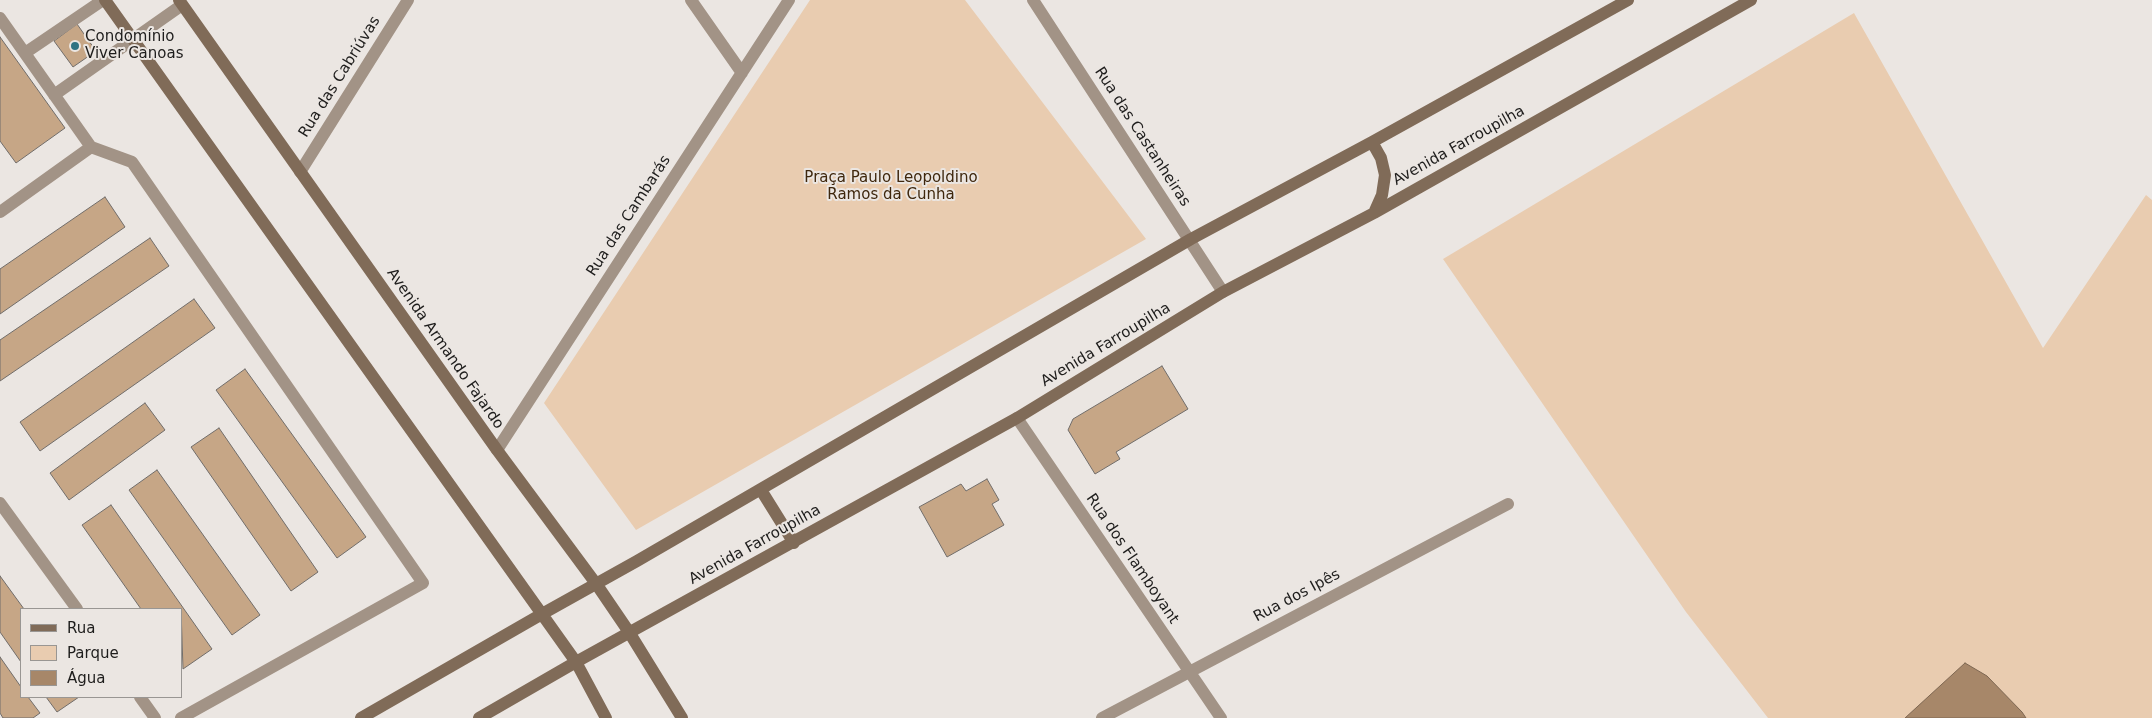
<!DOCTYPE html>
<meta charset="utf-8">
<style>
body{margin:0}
#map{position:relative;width:2152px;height:718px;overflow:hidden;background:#ebe6e2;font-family:"DejaVu Sans",sans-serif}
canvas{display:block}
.legend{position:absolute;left:20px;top:608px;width:162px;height:90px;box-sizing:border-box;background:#ebe6e2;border:1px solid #999693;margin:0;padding:6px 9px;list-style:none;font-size:15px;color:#1e1d1c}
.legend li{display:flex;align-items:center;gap:10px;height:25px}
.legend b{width:25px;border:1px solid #999693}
</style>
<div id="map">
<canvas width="2152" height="718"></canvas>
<ul class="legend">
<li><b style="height:6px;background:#806b58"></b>Rua</li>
<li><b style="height:14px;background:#e9ccb0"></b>Parque</li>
<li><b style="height:14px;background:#a78769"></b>Água</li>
</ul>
</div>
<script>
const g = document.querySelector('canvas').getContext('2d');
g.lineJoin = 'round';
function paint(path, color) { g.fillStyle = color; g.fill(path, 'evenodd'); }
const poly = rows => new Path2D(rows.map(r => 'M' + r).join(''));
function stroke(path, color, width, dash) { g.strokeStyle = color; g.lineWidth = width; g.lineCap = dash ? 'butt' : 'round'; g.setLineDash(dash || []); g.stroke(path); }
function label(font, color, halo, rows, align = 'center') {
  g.font = font + ' "DejaVu Sans",sans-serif'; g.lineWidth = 4; g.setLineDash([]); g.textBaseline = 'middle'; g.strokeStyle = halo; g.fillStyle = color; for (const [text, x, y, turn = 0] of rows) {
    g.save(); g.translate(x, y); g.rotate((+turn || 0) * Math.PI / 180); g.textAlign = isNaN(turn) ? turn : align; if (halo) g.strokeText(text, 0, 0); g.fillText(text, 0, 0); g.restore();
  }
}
paint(poly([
 [810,0,965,0,1146,239,636,530,544,403],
 [1854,13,2043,348,2146,195,2152,200,2152,718,1768,718,1686,612,1443,259]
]), '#e9ccb0');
const water = poly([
 [1965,663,1987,676,2022,712,2026,718,1905,718,1965,663]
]);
paint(water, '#a78769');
stroke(water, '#7e6752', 1);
const building = poly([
 [77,24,96,51,73,67,54,41,77,24],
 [0,37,65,128,16,163,0,141,0,37],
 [105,197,125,227,0,314,0,269,105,197],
 [150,238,169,266,0,381,0,340,150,238],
 [194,299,215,328,40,451,20,422,194,299],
 [1162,366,1188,409,1116,452,1120,459,1095,474,1068,430,1073,419,1162,366],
 [245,369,366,537,337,558,216,390,245,369],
 [145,403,165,430,69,500,50,473,145,403],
 [219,428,318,572,291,591,191,447,219,428],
 [157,470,260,615,232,635,129,490,157,470],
 [987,479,999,500,992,504,1004,525,947,557,919,507,961,484,966,491,987,479],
 [111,505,212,649,183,669,181,609,141,609,82,525,111,505],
 [0,576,24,609,21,609,21,662,0,632,0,576],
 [0,657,21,687,21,697,28,697,40,713,33,718,3,718,0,713,0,657],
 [46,697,79,697,57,712,46,697]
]);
paint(building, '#c6a686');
stroke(building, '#716d6a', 1);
stroke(poly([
 [0,18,91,147,132,162,423,583,181,718],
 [25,53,103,0],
 [54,95,182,5],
 [0,212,91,147],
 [0,503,77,609],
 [140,697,155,718]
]), '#a29386', 12);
stroke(poly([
 [691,0,742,73],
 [1033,0,1223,292],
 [300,172,408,0],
 [1017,418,1221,718],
 [497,450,789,0],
 [1102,718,1508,504]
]), '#a29386', 12);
stroke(poly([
 [105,0,576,662,606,718],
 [179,0,497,450,597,585,629,632,682,718],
 [1372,142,1381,158,1385,175,1382,195,1374,213],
 [761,490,794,543],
 [361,718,542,614,637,561,1191,239,1372,142,1628,0],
 [479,718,576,662,1017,418,1223,292,1374,213,1751,0]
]), '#806b58', 12);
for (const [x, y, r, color] of [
 [75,46,5,"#2f7383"]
]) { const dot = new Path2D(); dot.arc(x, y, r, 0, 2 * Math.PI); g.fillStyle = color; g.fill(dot); stroke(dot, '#ebe6e2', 2); }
label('15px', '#1e1d1c', '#ebe6e2', [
 ["Condomínio",85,37],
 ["Viver Canoas",85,54]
], 'left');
label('15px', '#1e1d1c', '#ebe6e2', [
 ["Rua das Cabriúvas",340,77,-58],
 ["Rua das Castanheiras",1142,137,57],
 ["Avenida Farroupilha",1459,146,-29],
 ["Rua das Cambarás",629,216,-57],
 ["Avenida Farroupilha",1106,345,-31],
 ["Avenida Armando Fajardo",445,349,55],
 ["Avenida Farroupilha",755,545,-29],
 ["Rua dos Flamboyant",1132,559,56],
 ["Rua dos Ipês",1297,596,-28]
]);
label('15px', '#3f270d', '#ebe6e2', [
 ["Praça Paulo Leopoldino",891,178],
 ["Ramos da Cunha",891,195]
]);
</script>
